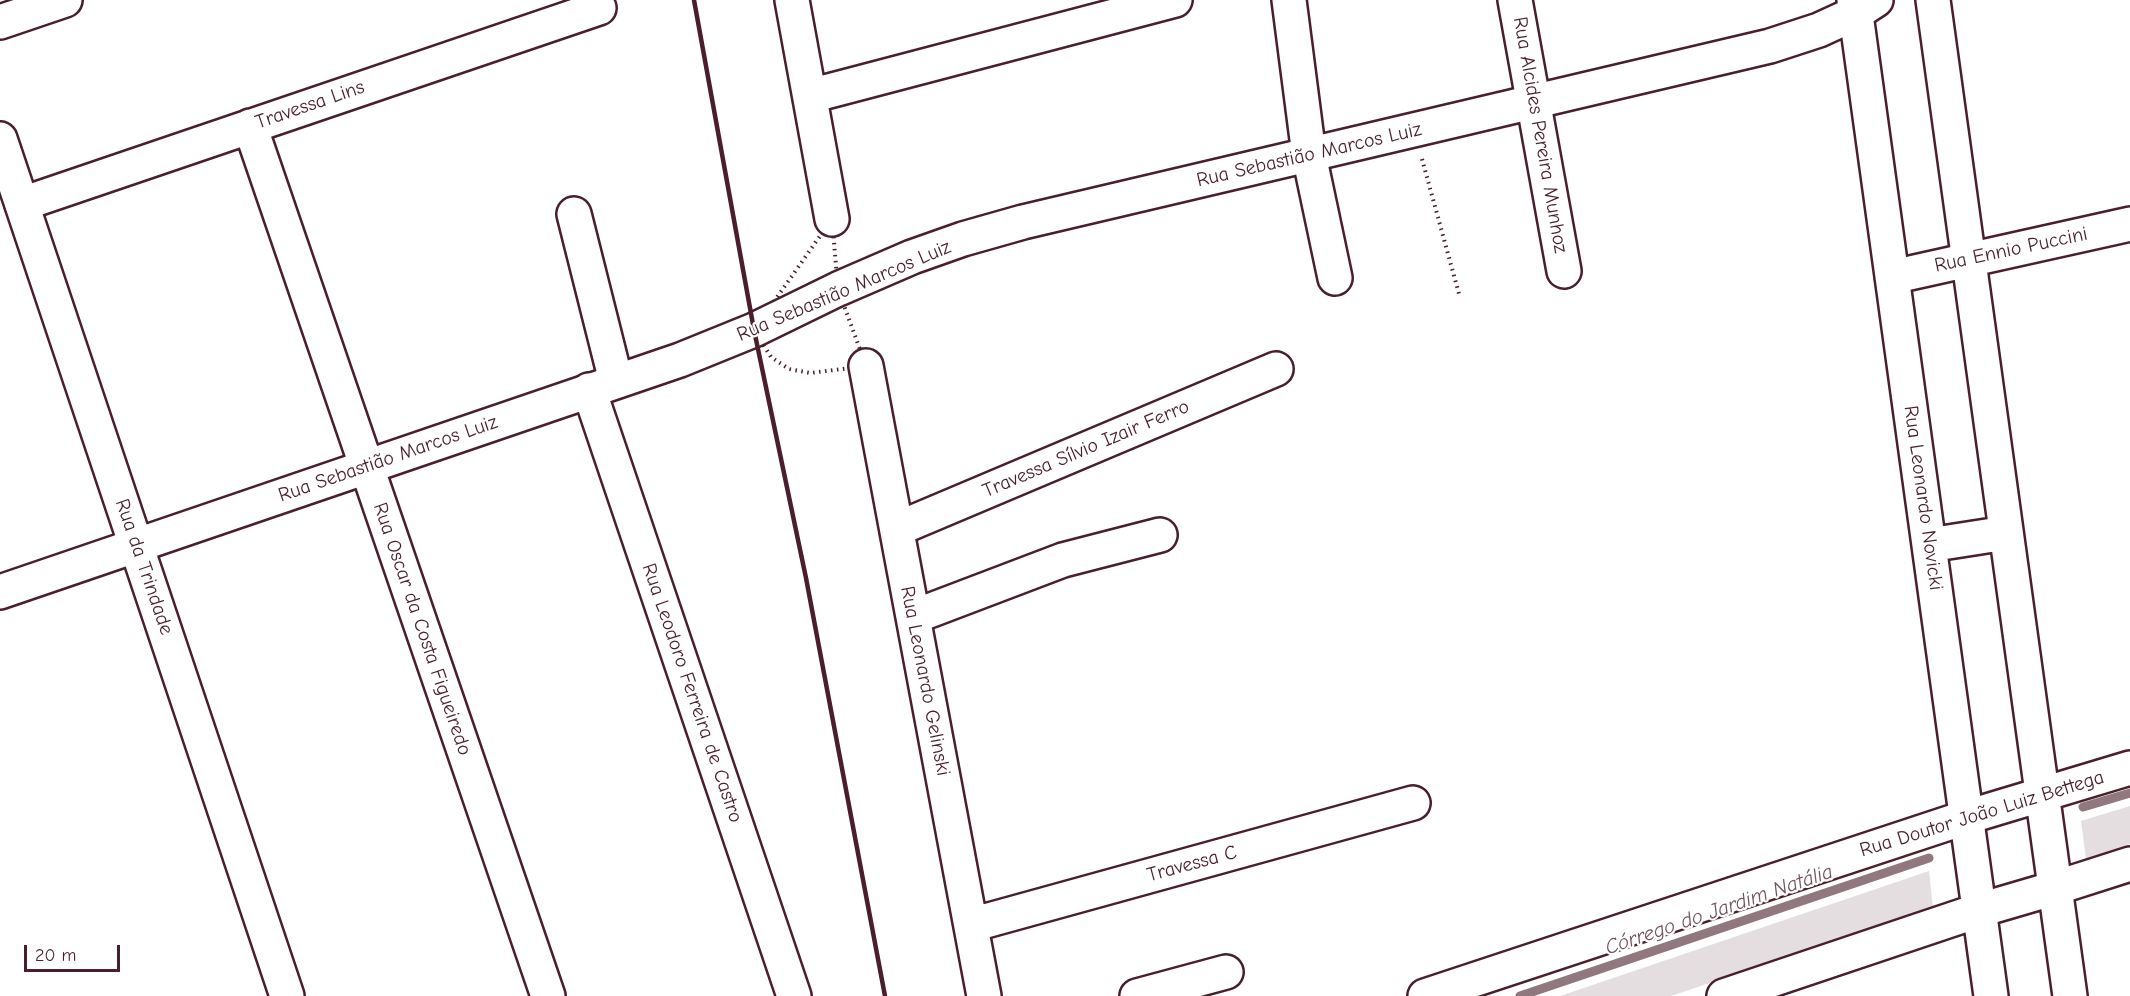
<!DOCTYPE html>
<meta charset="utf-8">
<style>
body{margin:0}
#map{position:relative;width:2130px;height:996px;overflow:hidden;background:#fff;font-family:"Comic Neue",sans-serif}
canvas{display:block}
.scale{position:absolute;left:24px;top:945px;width:96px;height:27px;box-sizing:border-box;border:3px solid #4a1f2b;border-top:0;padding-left:8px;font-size:18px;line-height:21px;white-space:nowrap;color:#4a1f2b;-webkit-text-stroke:4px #fff;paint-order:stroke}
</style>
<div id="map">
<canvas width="2130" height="996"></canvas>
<div class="scale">20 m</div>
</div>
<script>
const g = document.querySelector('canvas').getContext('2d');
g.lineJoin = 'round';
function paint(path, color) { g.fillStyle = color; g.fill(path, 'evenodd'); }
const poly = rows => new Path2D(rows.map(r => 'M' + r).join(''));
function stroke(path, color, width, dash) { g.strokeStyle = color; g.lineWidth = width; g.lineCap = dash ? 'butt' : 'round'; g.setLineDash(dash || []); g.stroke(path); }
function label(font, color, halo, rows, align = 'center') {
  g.font = font + ' "Comic Neue",sans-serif'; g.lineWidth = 4.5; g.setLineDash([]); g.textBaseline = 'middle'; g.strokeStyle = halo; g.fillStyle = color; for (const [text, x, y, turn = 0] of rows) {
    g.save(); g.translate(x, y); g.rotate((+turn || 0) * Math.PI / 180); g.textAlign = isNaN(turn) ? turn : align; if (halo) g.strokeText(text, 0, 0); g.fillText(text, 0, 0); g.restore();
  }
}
paint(poly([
 [2130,806,2130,844,2086,859,2081,821],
 [1929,871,1933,908,1671,996,1560,996]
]), '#e5dee0');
stroke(poly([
 [2083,807,2130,793],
 [1520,996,1929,858]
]), '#91787e', 9);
const minor = poly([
 [792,0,832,219],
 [1289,0,1309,155,1335,278],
 [1515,0,1564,271],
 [1854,0,1991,996],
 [1933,0,2070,996],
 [0,22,65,0],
 [810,96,1175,0],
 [250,126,548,996],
 [22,204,599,8],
 [574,214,616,381],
 [1892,277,2130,224],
 [866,366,984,996],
 [589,390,794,996],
 [897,529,1276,369],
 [1929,545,2006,533],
 [913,617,1063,560,1160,535],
 [971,925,1413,803],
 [1137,996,1226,972],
 [1425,996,1967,817,2130,768],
 [1724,996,1980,910,2055,888,2130,864]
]);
const major = poly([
 [0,139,287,996],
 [0,592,680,360,754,330,838,289,912,257,963,239,1023,222,1770,46,1819,30,1856,13,1876,0]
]);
stroke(minor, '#4a1f2b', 38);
stroke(major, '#4a1f2b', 38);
stroke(poly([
 [1422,159,1459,294],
 [832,219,838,289,866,366,810,373,789,369,771,357,754,330,832,219]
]), '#4a1f2b', 4, [1.5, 4.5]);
stroke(minor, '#fff', 33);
stroke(major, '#fff', 33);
stroke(poly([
 [694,0,754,330,806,578,885,996]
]), '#4a1f2b', 4.5);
label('20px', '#4a1f2b', '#fff', [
 ["Travessa Lins",310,105,-19],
 ["Rua Alcides Pereira Munhoz",1540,135,80],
 ["Rua Sebastião Marcos Luiz",1309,155,-13],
 ["Rua Ennio Puccini",2011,250,-12],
 ["Rua Sebastião Marcos Luiz",844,291,-23],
 ["Travessa Sílvio Izair Ferro",1086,449,-23],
 ["Rua Sebastião Marcos Luiz",388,459,-19],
 ["Rua Leonardo Novicki",1923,498,82],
 ["Rua da Trindade",144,567,71],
 ["Rua Oscar da Costa Figueiredo",422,629,71],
 ["Rua Leonardo Gelinski",925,681,79],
 ["Rua Leodoro Ferreira de Castro",692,693,71],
 ["Rua Doutor João Luiz Bettega",1982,814,-17],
 ["Travessa C",1192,864,-15]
]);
label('italic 21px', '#74535c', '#fff', [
 ["Córrego do Jardim Natália",1719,910,-19]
]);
</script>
